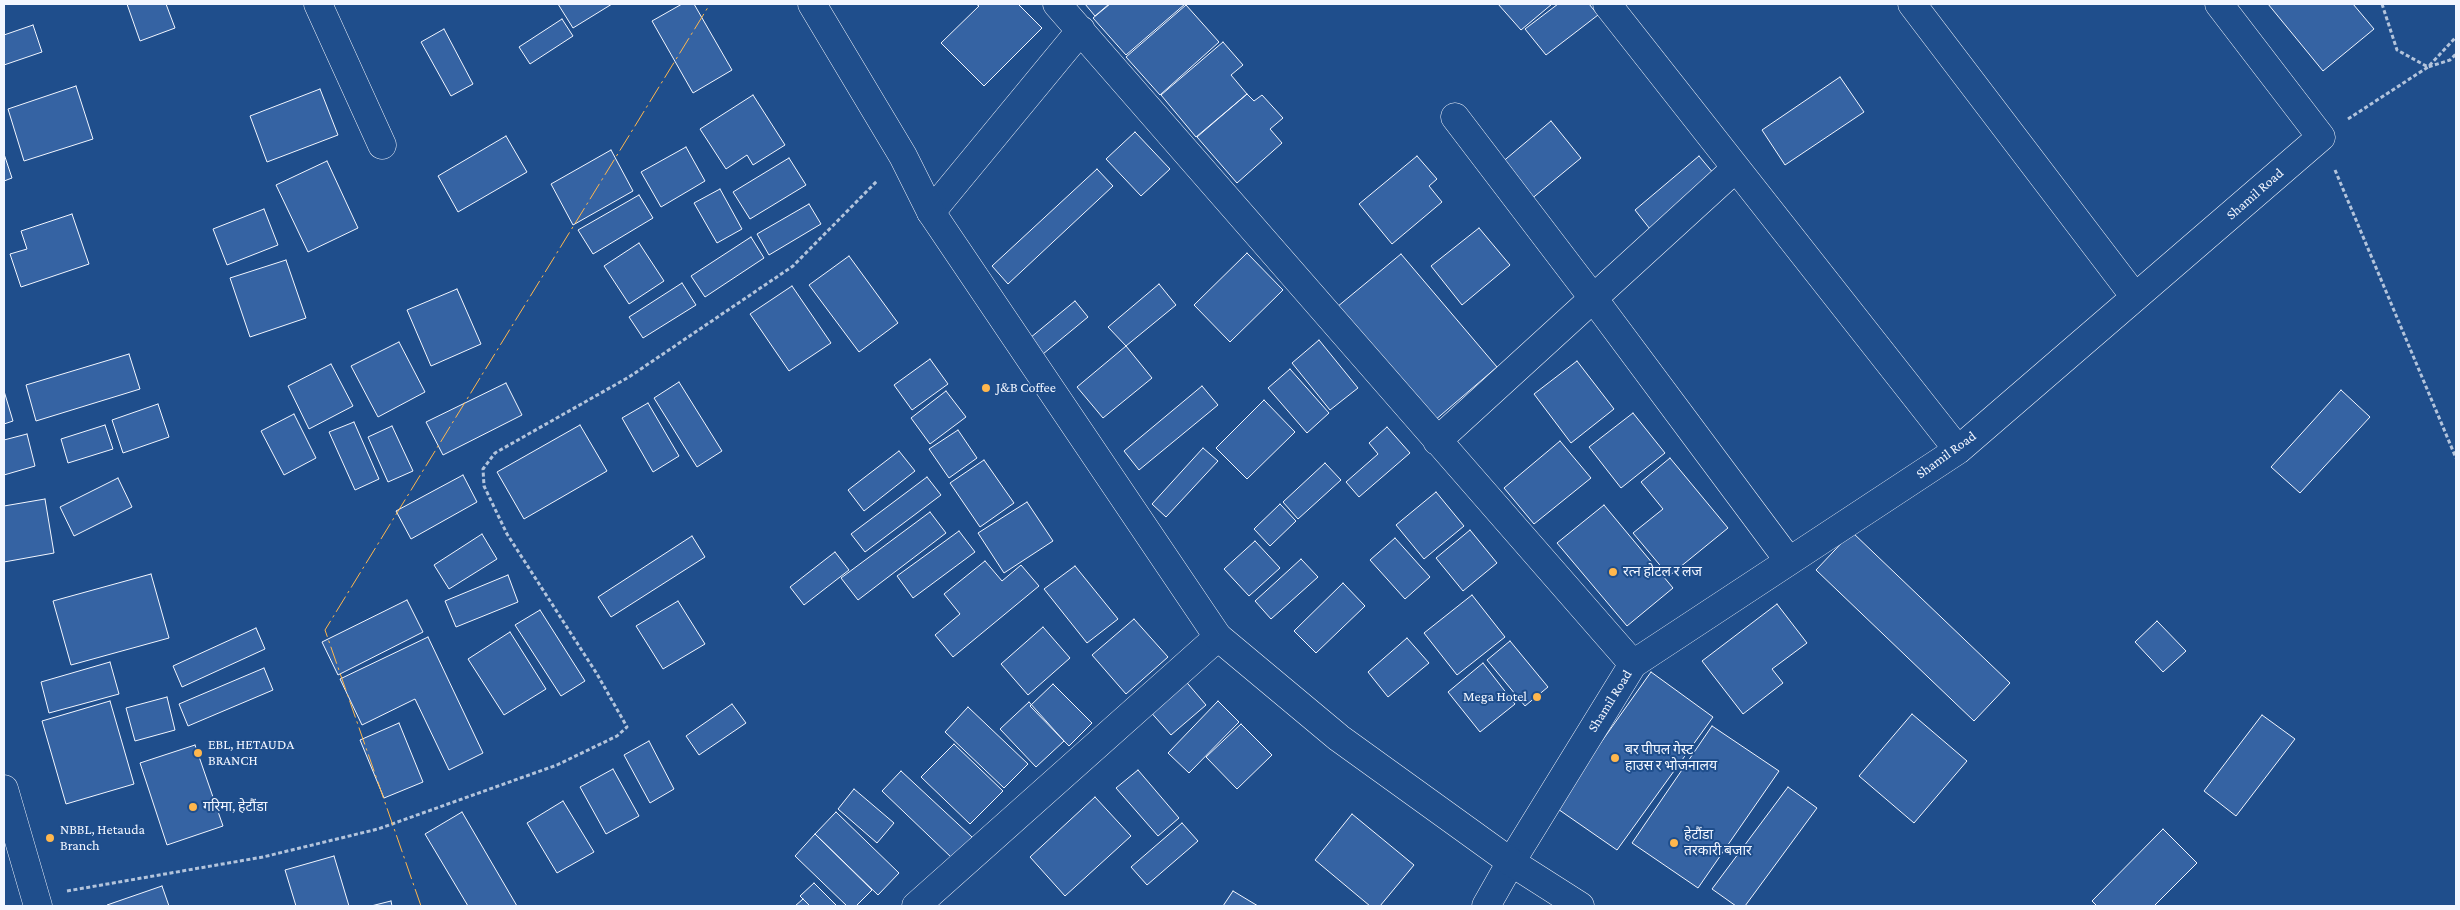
<!DOCTYPE html>
<meta charset="utf-8">
<style>
body{margin:0}
#map{position:relative;width:2460px;height:910px;overflow:hidden;background:#1f4e8c;font-family:"Crimson Pro",serif}
canvas{display:block}
.frame{position:absolute;inset:0;border:5px solid #f2f6ff;pointer-events:none}
</style>
<div id="map">
<canvas width="2460" height="910"></canvas>
<div class="frame"></div>
</div>
<script>
const g = document.querySelector('canvas').getContext('2d');
g.lineJoin = 'round';
function paint(path, color) { g.fillStyle = color; g.fill(path, 'evenodd'); }
const poly = rows => new Path2D(rows.map(r => 'M' + r).join(''));
function stroke(path, color, width, dash) { g.strokeStyle = color; g.lineWidth = width; g.lineCap = dash ? 'butt' : 'round'; g.setLineDash(dash || []); g.stroke(path); }
function label(font, color, halo, rows, align = 'center') {
  g.font = font + ' "Crimson Pro","Noto Sans Devanagari",serif'; g.lineWidth = 4; g.setLineDash([]); g.textBaseline = 'middle'; g.strokeStyle = halo; g.fillStyle = color; for (const [text, x, y, turn = 0] of rows) {
    g.save(); g.translate(x, y); g.rotate((+turn || 0) * Math.PI / 180); g.textAlign = isNaN(turn) ? turn : align; if (halo) g.strokeText(text, 0, 0); g.fillText(text, 0, 0); g.restore();
  }
}
const building = poly([
 [127,4,166,4,175,28,140,41,127,4],
 [558,4,612,4,573,28,558,4],
 [682,4,694,4,732,70,693,93,652,21,682,4],
 [976,4,1018,4,1042,28,984,86,941,43,979,6,976,4],
 [1085,4,1109,4,1095,16,1085,4],
 [1110,4,1185,4,1126,55,1093,18,1110,4],
 [1498,4,1552,4,1521,30,1498,4],
 [1558,4,1589,4,1598,15,1546,55,1525,29,1558,4],
 [2268,4,2353,4,2374,29,2323,71,2268,4],
 [1186,5,1219,42,1160,95,1126,57,1186,5],
 [562,19,573,36,530,64,519,47,562,19],
 [33,25,42,52,4,65,4,35,33,25],
 [444,29,473,84,451,96,421,42,444,29],
 [1223,42,1243,65,1231,75,1247,94,1196,137,1161,95,1223,42],
 [1840,77,1864,112,1785,165,1762,130,1840,77],
 [76,86,93,139,24,161,8,109,76,86],
 [320,89,338,135,267,162,250,116,320,89],
 [1247,94,1254,101,1262,95,1283,118,1270,129,1282,143,1237,183,1197,137,1247,94],
 [753,95,785,145,753,165,747,155,726,169,700,129,753,95],
 [1551,121,1581,158,1524,205,1494,169,1551,121],
 [1135,132,1170,169,1141,196,1106,159,1135,132],
 [506,136,527,172,458,212,438,176,506,136],
 [686,147,705,181,661,207,641,172,686,147],
 [611,150,633,191,573,225,551,184,611,150],
 [4,154,12,178,4,181,4,154],
 [1417,156,1437,179,1429,186,1442,202,1392,244,1359,204,1417,156],
 [1699,156,1714,174,1650,229,1635,210,1699,156],
 [789,158,806,185,750,219,733,192,789,158],
 [327,161,358,228,308,252,276,185,327,161],
 [1097,169,1113,186,1008,284,992,266,1097,169],
 [720,189,742,229,717,243,694,203,720,189],
 [639,195,653,218,593,254,578,230,639,195],
 [809,204,821,224,769,255,757,234,809,204],
 [264,209,278,245,227,265,213,229,264,209],
 [72,214,89,264,21,287,10,254,27,249,21,231,72,214],
 [1479,228,1510,265,1462,305,1431,266,1479,228],
 [751,237,764,258,705,297,691,276,751,237],
 [639,243,664,281,629,304,604,266,639,243],
 [1247,253,1283,290,1230,342,1194,305,1247,253],
 [1401,254,1497,367,1434,421,1337,307,1401,254],
 [849,256,898,323,859,352,809,285,849,256],
 [286,260,306,318,250,337,230,278,286,260],
 [682,283,696,305,643,338,629,317,682,283],
 [1159,284,1176,305,1126,346,1108,327,1159,284],
 [792,286,831,343,789,371,750,314,792,286],
 [457,289,481,344,431,366,407,310,457,289],
 [1075,301,1088,317,1043,354,1030,338,1075,301],
 [1319,340,1358,388,1330,410,1292,363,1319,340],
 [399,342,425,392,378,417,351,366,399,342],
 [1126,346,1152,378,1103,418,1077,387,1126,346],
 [129,354,140,389,36,421,26,385,129,354],
 [930,359,948,384,912,410,894,385,930,359],
 [1577,361,1614,409,1571,443,1534,394,1577,361],
 [331,364,353,406,309,429,288,386,331,364],
 [1290,369,1329,413,1307,433,1268,388,1290,369],
 [679,382,722,451,697,467,654,398,679,382],
 [506,383,522,415,443,455,426,422,506,383],
 [1202,386,1218,405,1139,470,1124,451,1202,386],
 [2341,390,2370,417,2300,493,2271,467,2341,390],
 [4,391,13,421,4,424,4,391],
 [946,391,966,417,930,444,911,418,946,391],
 [1264,400,1295,432,1247,479,1216,448,1264,400],
 [648,403,679,456,653,472,622,418,648,403],
 [158,404,169,437,123,453,112,420,158,404],
 [1633,413,1665,453,1621,488,1589,447,1633,413],
 [294,414,316,458,284,475,261,431,294,414],
 [354,422,379,479,355,490,329,432,354,422],
 [105,425,113,449,68,463,61,439,105,425],
 [580,425,607,471,524,519,497,472,580,425],
 [392,426,413,471,388,482,368,437,392,426],
 [1387,427,1410,453,1359,497,1346,482,1378,454,1369,443,1387,427],
 [958,430,977,458,949,478,929,449,958,430],
 [27,434,35,466,4,475,4,440,27,434],
 [1560,441,1591,478,1534,524,1504,488,1560,441],
 [1203,448,1218,461,1166,517,1152,504,1203,448],
 [899,451,915,471,864,511,848,490,899,451],
 [1670,458,1728,528,1669,576,1633,533,1663,509,1641,482,1670,458],
 [984,460,1014,503,980,527,950,483,984,460],
 [1325,463,1341,480,1298,519,1283,502,1325,463],
 [463,475,477,502,411,539,396,511,463,475],
 [927,477,941,495,865,552,851,534,927,477],
 [118,478,132,507,74,536,60,507,118,478],
 [1436,492,1464,526,1424,559,1396,525,1436,492],
 [45,499,54,553,4,562,4,506,45,499],
 [1027,502,1053,541,1004,573,978,533,1027,502],
 [1280,504,1296,521,1270,546,1254,529,1280,504],
 [1604,505,1673,588,1627,626,1557,543,1604,505],
 [930,512,946,533,858,600,841,578,930,512],
 [1470,530,1497,563,1463,591,1436,558,1470,530],
 [959,531,975,552,913,598,897,576,959,531],
 [1852,532,2010,683,1974,721,1816,570,1852,532],
 [482,534,497,559,449,589,434,565,482,534],
 [692,536,705,557,611,617,598,597,692,536],
 [1395,538,1430,577,1405,599,1370,560,1395,538],
 [1255,541,1280,568,1249,596,1224,569,1255,541],
 [835,552,849,570,804,605,790,587,835,552],
 [1301,559,1318,577,1271,619,1255,601,1301,559],
 [985,561,1002,581,1021,565,1039,586,953,657,935,635,960,614,944,594,985,561],
 [1075,566,1118,619,1087,643,1044,589,1075,566],
 [151,574,169,638,71,665,53,601,151,574],
 [508,575,518,602,456,627,445,601,508,575],
 [1343,583,1365,606,1316,653,1294,631,1343,583],
 [1472,595,1505,637,1457,675,1424,633,1472,595],
 [407,600,423,632,338,675,322,642,407,600],
 [678,601,705,644,663,669,636,626,678,601],
 [1777,604,1807,643,1772,669,1783,683,1743,714,1702,661,1777,604],
 [540,610,585,681,561,696,515,625,540,610],
 [1134,619,1168,657,1126,694,1092,655,1134,619],
 [2157,621,2186,651,2163,672,2135,642,2157,621],
 [1043,627,1070,658,1028,695,1001,664,1043,627],
 [256,628,265,649,182,687,173,666,256,628],
 [510,632,546,689,504,715,468,659,510,632],
 [428,637,483,753,449,770,415,699,362,725,340,679,428,637],
 [1407,638,1429,663,1388,697,1368,672,1407,638],
 [1510,641,1548,687,1525,706,1487,660,1510,641],
 [110,662,119,694,49,713,41,682,110,662],
 [1483,663,1515,704,1480,732,1448,692,1483,663],
 [264,668,273,690,188,726,179,704,264,668],
 [1651,672,1713,717,1617,850,1555,807,1651,672],
 [1183,678,1206,705,1171,735,1148,709,1183,678],
 [1053,684,1092,723,1069,746,1030,706,1053,684],
 [167,697,175,730,135,741,126,708,167,697],
 [110,701,134,784,66,804,42,721,110,701],
 [1218,701,1239,722,1189,773,1168,753,1218,701],
 [1029,702,1064,741,1036,767,1000,729,1029,702],
 [732,704,746,723,699,755,686,736,732,704],
 [968,707,1028,764,1004,788,945,732,968,707],
 [1912,714,1967,761,1914,823,1859,776,1912,714],
 [2262,715,2295,739,2236,816,2204,791,2262,715],
 [399,723,423,782,384,798,360,740,399,723],
 [1241,724,1272,755,1237,789,1206,757,1241,724],
 [1712,726,1779,771,1698,888,1632,843,1712,726],
 [649,741,674,789,650,803,624,755,649,741],
 [954,744,1003,791,970,824,921,777,954,744],
 [195,745,223,826,167,845,140,763,195,745],
 [613,769,639,816,606,834,580,787,613,769],
 [1138,770,1179,818,1158,836,1116,788,1138,770],
 [901,771,972,837,952,858,882,791,901,771],
 [1788,787,1817,808,1745,906,1736,906,1712,889,1788,787],
 [854,789,894,823,877,843,838,809,854,789],
 [1095,797,1131,836,1065,896,1030,857,1095,797],
 [563,801,594,852,557,873,527,823,563,801],
 [462,812,517,906,468,906,425,834,462,812],
 [836,812,899,873,878,895,815,834,836,812],
 [1352,814,1414,865,1380,906,1370,906,1315,860,1352,814],
 [1182,823,1198,841,1147,885,1131,867,1182,823],
 [2163,829,2197,863,2154,906,2097,906,2092,901,2163,829],
 [815,834,872,890,856,906,847,906,795,856,815,834],
 [334,856,349,906,296,906,285,870,334,856],
 [814,883,837,906,810,906,800,896,814,883],
 [162,886,169,906,107,906,107,905,162,886],
 [1233,891,1258,906,1223,906,1233,891],
 [803,899,810,906,795,906,803,899],
 [391,901,392,906,371,906,391,901]
]);
paint(building, '#3563a3');
stroke(building, '#f2f6ff', 1);
const street = poly([
 [318,4,382,145],
 [1057,4,1633,664],
 [1607,4,1958,450],
 [1912,4,2135,297],
 [1455,117,1593,298,1789,561],
 [931,212,1081,30],
 [1437,441,1736,168],
 [916,906,1218,637],
 [1486,906,1511,862,1633,664,1958,450,2321,137,2219,4]
]);
const secondary = poly([
 [812,4,903,156,931,212,1218,637,1339,738,1511,862,1580,906]
]);
const highway = poly([
 [4,789,38,906]
]);
stroke(street, '#f2f6ff', 29);
stroke(secondary, '#f2f6ff', 29);
stroke(highway, '#f2f6ff', 29);
stroke(poly([
 [2382,4,2397,50,2428,67,2450,60,2456,54],
 [2348,119,2428,67,2456,37],
 [2335,170,2456,458],
 [67,891,263,857,378,829,557,765,617,736,627,727,597,674,507,534,484,486,483,469,495,453,629,377,793,266,877,181]
]), '#b3c4dc', 3, [4, 2.5]);
stroke(street, '#1f4e8c', 28);
stroke(secondary, '#1f4e8c', 28);
stroke(highway, '#1f4e8c', 28);
stroke(poly([
 [421,906,325,630,710,4]
]), '#ffb74d', 1, [18, 4, 2.5, 4]);
for (const [x, y, r, color] of [
 [986,388,5,"#ffb74d"],
 [1613,572,5,"#ffb74d"],
 [1537,697,5,"#ffb74d"],
 [198,753,5,"#ffb74d"],
 [1615,758,5,"#ffb74d"],
 [193,807,5,"#ffb74d"],
 [50,838,5,"#ffb74d"],
 [1674,843,5,"#ffb74d"]
]) { const dot = new Path2D(); dot.arc(x, y, r, 0, 2 * Math.PI); g.fillStyle = color; g.fill(dot); stroke(dot, '#1f4e8c', 2); }
label('14px', '#f2f6ff', '#1f4e8c', [
 ["Shamil Road",2255,194,-41],
 ["Shamil Road",1946,455,-36],
 ["Shamil Road",1610,701,-58]
]);
label('14px', '#f2f6ff', '#1f4e8c', [
 ["J&B Coffee",996,388],
 ["रत्‍न होटल र लज",1623,572],
 ["Mega Hotel",1527,697,"right"],
 ["EBL, HETAUDA",208,745],
 ["BRANCH",208,761],
 ["बर पीपल गेस्ट",1625,750],
 ["हाउस र भोजनालय",1625,766],
 ["गरिमा, हेटौंडा",203,807],
 ["NBBL, Hetauda",60,830],
 ["Branch",60,846],
 ["हेटौंडा",1684,835],
 ["तरकारी बजार",1684,851]
], 'left');
</script>
